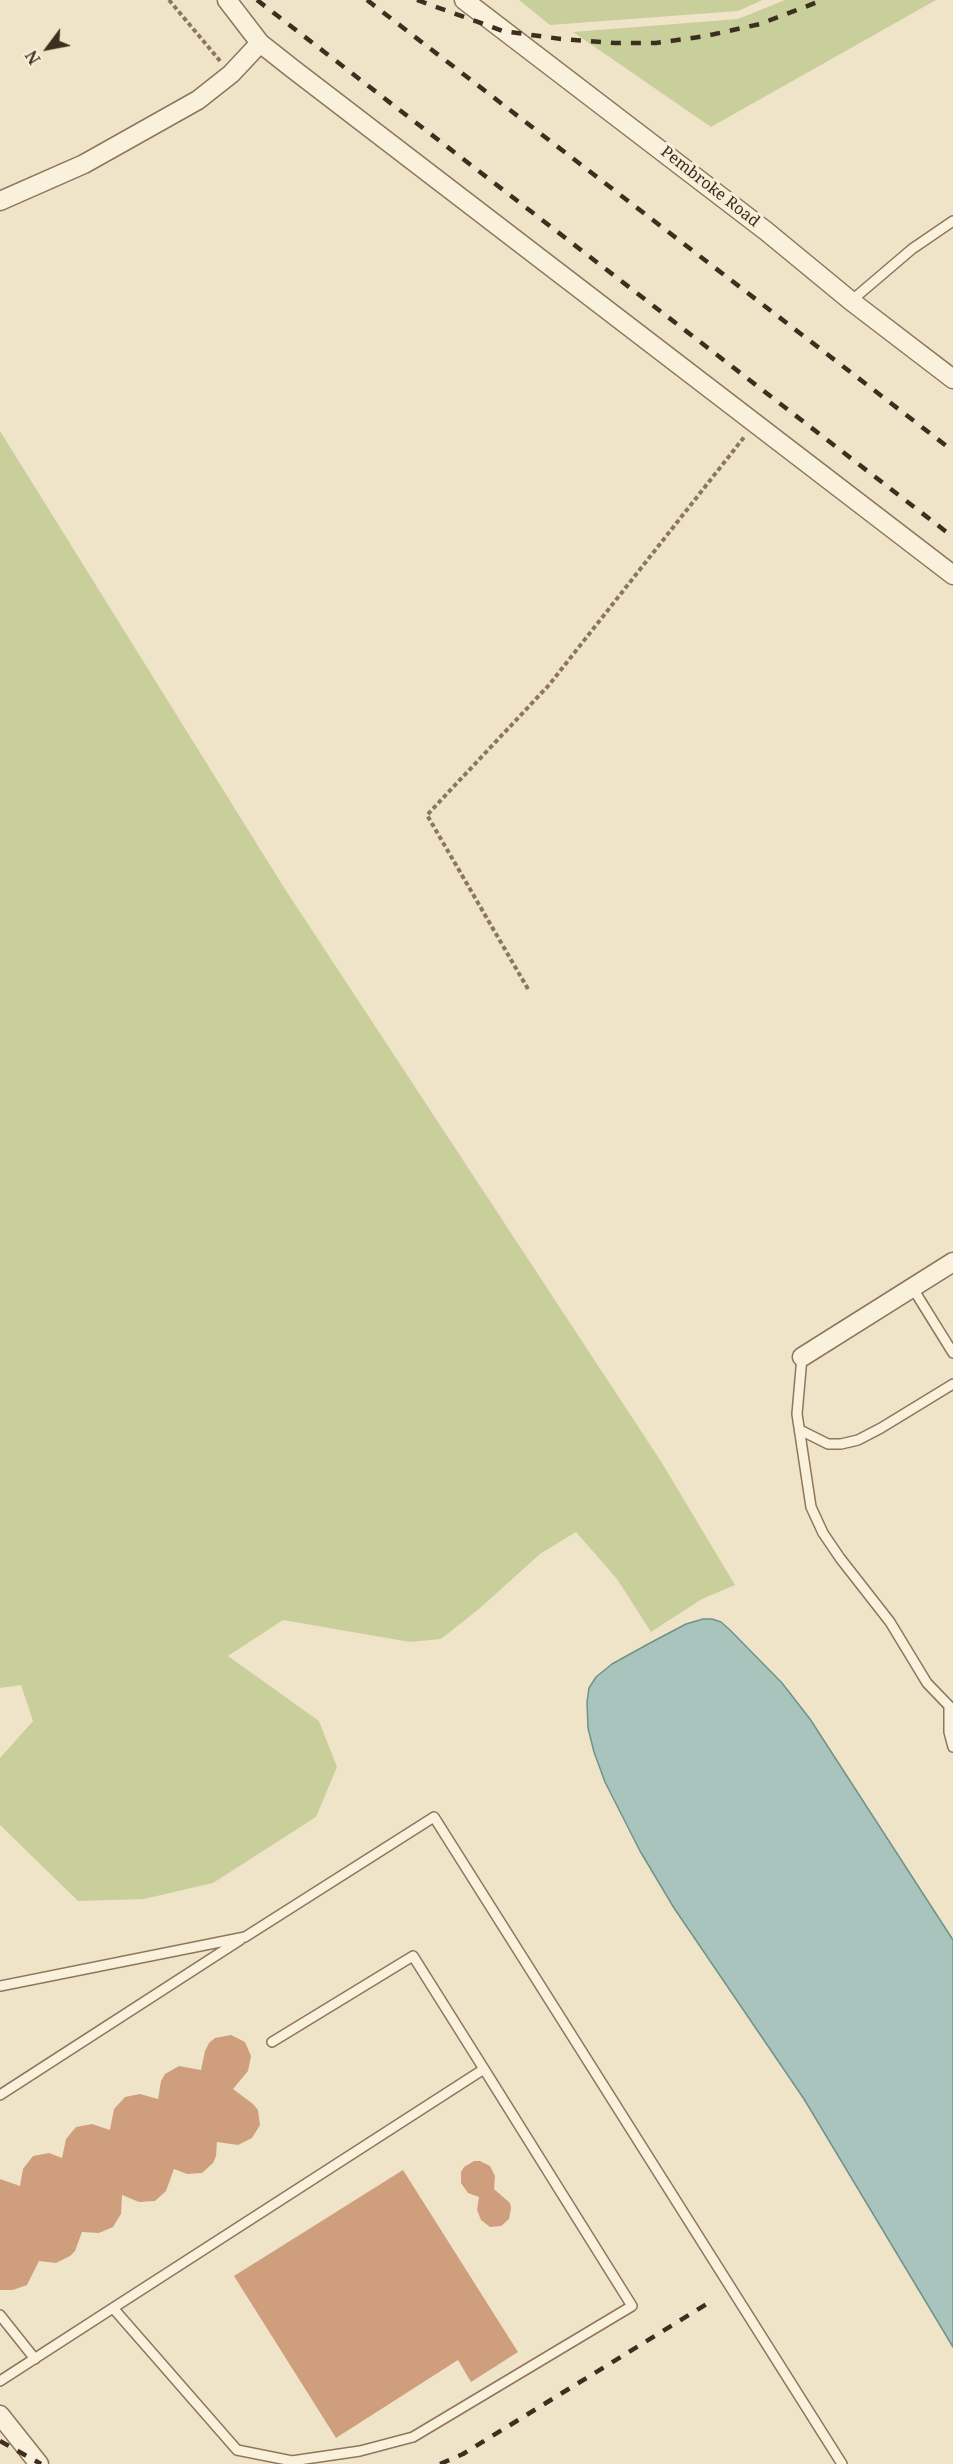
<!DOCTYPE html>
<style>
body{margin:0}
#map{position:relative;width:953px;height:2464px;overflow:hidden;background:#f0e4c8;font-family:"Noto Serif",serif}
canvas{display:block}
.north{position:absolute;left:18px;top:18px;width:60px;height:60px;-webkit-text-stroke:4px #f7eed8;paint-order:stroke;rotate:238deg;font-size:16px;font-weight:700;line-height:24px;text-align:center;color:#3d2e20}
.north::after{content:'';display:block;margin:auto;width:21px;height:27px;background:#3d2e20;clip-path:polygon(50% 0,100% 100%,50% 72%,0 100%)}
</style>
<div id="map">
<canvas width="953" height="2464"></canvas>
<div class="north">N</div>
</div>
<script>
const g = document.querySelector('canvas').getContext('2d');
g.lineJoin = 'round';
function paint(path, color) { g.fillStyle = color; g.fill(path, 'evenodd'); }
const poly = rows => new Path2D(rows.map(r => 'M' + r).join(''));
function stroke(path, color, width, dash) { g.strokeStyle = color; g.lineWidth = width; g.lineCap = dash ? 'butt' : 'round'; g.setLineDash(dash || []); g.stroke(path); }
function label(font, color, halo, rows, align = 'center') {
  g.font = font + ' "Noto Serif",serif'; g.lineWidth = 6; g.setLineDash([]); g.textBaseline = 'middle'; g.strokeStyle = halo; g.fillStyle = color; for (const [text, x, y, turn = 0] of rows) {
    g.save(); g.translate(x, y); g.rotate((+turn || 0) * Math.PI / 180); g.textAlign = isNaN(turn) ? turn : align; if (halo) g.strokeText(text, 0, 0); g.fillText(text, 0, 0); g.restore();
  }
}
paint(poly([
 [519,0,763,0,738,11,550,25],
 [785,0,936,0,711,127,573,32,738,19],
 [0,431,283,886,662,1463,735,1585,702,1599,651,1632,617,1579,576,1532,540,1554,479,1609,441,1639,410,1642,283,1620,228,1656,319,1721,337,1767,316,1817,213,1883,144,1899,78,1901,0,1825,0,1758,33,1721,21,1685,0,1688]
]), '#c9cf9b');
const water = poly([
 [703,1619,712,1619,721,1622,730,1630,782,1683,810,1719,953,1940,953,2347,804,2099,674,1908,640,1851,605,1782,594,1752,588,1728,587,1702,589,1688,596,1677,612,1664,650,1643,686,1624,703,1619]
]);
paint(water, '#a9c4bc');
stroke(water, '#6f938a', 1.5);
paint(poly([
 [231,2035,245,2042,251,2056,248,2071,233,2089,253,2104,258,2110,260,2125,252,2138,238,2145,217,2142,216,2156,213,2163,202,2173,187,2174,174,2169,166,2191,155,2201,139,2202,122,2195,121,2214,113,2227,99,2233,82,2232,75,2251,70,2256,56,2263,39,2261,27,2285,13,2290,0,2290,0,2179,20,2186,23,2169,33,2156,49,2153,62,2158,66,2139,76,2127,92,2124,110,2130,114,2109,125,2097,140,2094,158,2099,161,2081,165,2074,179,2066,201,2070,205,2051,209,2043,215,2038],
 [474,2161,480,2161,490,2166,495,2176,494,2189,510,2203,511,2208,509,2219,501,2226,490,2227,481,2220,477,2210,479,2197,468,2193,461,2183,461,2172,464,2167],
 [403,2170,518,2352,471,2382,458,2360,336,2438,234,2276]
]), '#cf9f7d');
const lane = poly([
 [851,301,912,249,953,221],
 [912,1287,953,1353],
 [802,1357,797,1414,811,1507,823,1533,840,1558,890,1622,927,1683,953,1710],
 [800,1430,828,1444,841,1444,858,1440,881,1428,953,1384],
 [949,1708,949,1732,953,1747],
 [0,1986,245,1937,434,1817,842,2464],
 [272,2042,413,1956,484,2069],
 [0,2095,240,1940],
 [0,2315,35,2359],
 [0,2381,113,2308,484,2069,632,2306,413,2437,360,2451,292,2461,237,2450,113,2308]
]);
const street = poly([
 [227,0,260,43,293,69,953,575],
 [464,0,766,231,851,301,953,379],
 [0,201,84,164,198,100,231,74,260,43],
 [802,1357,953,1262],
 [0,2415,39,2464]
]);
stroke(lane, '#8d765c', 12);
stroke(street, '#8d765c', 21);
stroke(poly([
 [169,0,221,62],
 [528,989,427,815,549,685,745,436]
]), '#8d765c', 4, [4.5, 3]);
stroke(lane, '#faf1dc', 9);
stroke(street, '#faf1dc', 18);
stroke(poly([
 [257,0,953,537],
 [367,0,953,451],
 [417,0,503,31,561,39,615,43,656,43,706,36,760,24,823,0],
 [0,2441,41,2464],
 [440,2464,463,2454,710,2302]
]), '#3d2e20', 4.5, [10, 10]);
label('16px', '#3d2e20', '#f7eed8', [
 ["Pembroke Road",710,187,38]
]);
</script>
